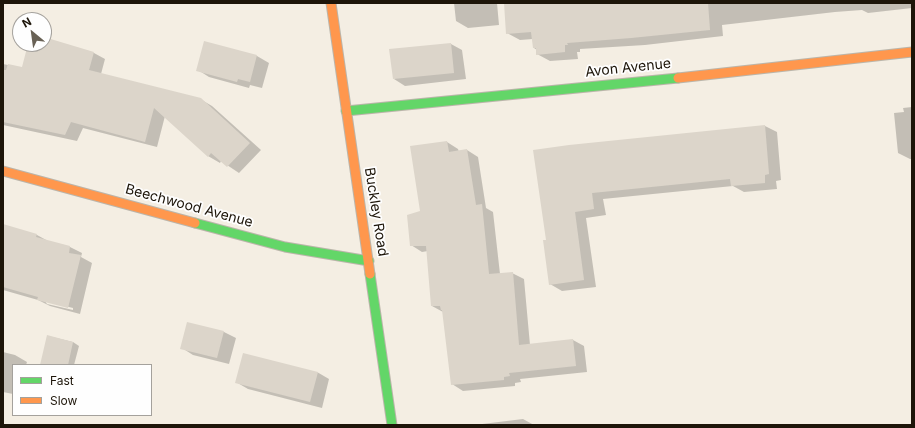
<!DOCTYPE html>
<style>
body{margin:0}
#map{position:relative;width:915px;height:428px;overflow:hidden;background:#f4eee3;font-family:Inter,sans-serif}
canvas{display:block}
.frame{position:absolute;inset:0;border:4px solid #1d1509;pointer-events:none}
.legend{position:absolute;left:12px;top:364px;width:140px;height:52px;box-sizing:border-box;background:#fefefe;border:1px solid #a4a19c;margin:0;padding:5px 7px;list-style:none;font-size:12px;color:#1d1509}
.legend li{display:flex;align-items:center;gap:8px;height:20px}
.legend b{width:20px;border:1px solid #a4a19c}
.north{position:absolute;left:12px;top:12px;width:40px;height:40px;box-sizing:border-box;background:#fefefe;border:1px solid #a4a19c;border-radius:50%;rotate:331deg;font-size:11px;font-weight:700;line-height:16px;text-align:center;color:#1d1509}
.north::after{content:'';display:block;margin:auto;width:14px;height:18px;background:#686155;clip-path:polygon(50% 0,100% 100%,50% 72%,0 100%)}
</style>
<div id="map">
<canvas width="915" height="428"></canvas>
<div class="frame"></div>
<ul class="legend">
<li><b style="height:5px;background:#63d668"></b>Fast</li>
<li><b style="height:5px;background:#ff974d"></b>Slow</li>
</ul>
<div class="north">N</div>
</div>
<script>
const g = document.querySelector('canvas').getContext('2d');
g.lineJoin = 'round';
function paint(path, color) { g.fillStyle = color; g.fill(path, 'evenodd'); }
const poly = rows => new Path2D(rows.map(r => 'M' + r).join(''));
function stroke(path, color, width, dash) { g.strokeStyle = color; g.lineWidth = width; g.lineCap = dash ? 'butt' : 'round'; g.setLineDash(dash || []); g.stroke(path); }
function label(font, color, halo, rows, align = 'center') {
  g.font = font + ' Inter,sans-serif'; g.lineWidth = 3.5; g.setLineDash([]); g.textBaseline = 'middle'; g.strokeStyle = halo; g.fillStyle = color; for (const [text, x, y, turn = 0] of rows) {
    g.save(); g.translate(x, y); g.rotate((+turn || 0) * Math.PI / 180); g.textAlign = isNaN(turn) ? turn : align; if (halo) g.strokeText(text, 0, 0); g.fillText(text, 0, 0); g.restore();
  }
}
paint(poly([
 [454,3,497,3,499,25,468,28,456,21],
 [505,3,912,3,912,8,868,13,862,10,835,12,722,25,723,36,645,45,580,49,580,52,577,52,578,59,550,61,537,54,537,50,534,48,533,39,520,40,507,33],
 [44,38,94,53,105,59,101,74,200,99,212,106,261,150,239,173,221,161,220,163,208,156,165,116,157,147,83,128,77,141,3,125,3,64,23,68,29,44,44,44],
 [205,42,257,56,269,63,262,88,250,85,249,88,209,77,198,70],
 [451,44,462,50,466,79,405,86,394,79],
 [912,107,912,159,910,159,898,153,894,113,904,112,903,108],
 [765,126,777,132,781,180,776,181,777,189,744,192,733,186,603,199,606,215,586,218,596,287,562,291,550,284,547,240,534,151],
 [447,142,458,149,459,152,467,150,478,157,486,208,493,212,500,274,512,273,524,279,530,345,573,340,584,346,587,372,520,379,521,382,515,383,515,386,463,391,452,384,443,312,432,306,428,251,422,252,411,245],
 [3,225,37,235,48,241,70,247,82,253,81,257,92,263,80,314,50,306,38,300,3,290],
 [45,301,73,308,73,310,47,304],
 [188,324,224,332,236,338,229,364,193,355,182,348],
 [48,336,73,342,79,346,74,365,47,365],
 [3,352,15,355,27,362,26,365,13,365,13,394,3,392],
 [317,372,329,379,322,408,248,389,236,382],
 [523,419,534,425,474,425]
]), '#0003');
paint(poly([
 [504,3,708,3,710,30,631,38,567,43,568,45,565,45,565,52,536,55,536,48,533,48,531,32,506,34],
 [44,37,94,52,89,70,201,98,250,143,227,167,211,153,208,157,154,108,145,142,71,122,65,135,3,122,3,70,6,70,8,64,22,67,28,44,44,44],
 [204,41,257,55,250,82,238,79,237,82,196,71],
 [451,43,454,73,393,79,389,49],
 [765,125,769,174,765,175,765,183,731,186,730,179,592,193,594,209,575,212,584,280,549,285,543,240,546,240,533,150,569,145],
 [447,141,449,152,467,149,476,205,482,204,489,274,513,272,519,345,573,339,576,366,509,373,510,376,504,377,504,380,451,385,442,310,441,310,440,306,431,306,426,246,410,246,407,215,420,211,410,146],
 [3,224,37,234,36,237,70,246,69,253,81,255,68,308,37,300,38,297,3,287],
 [187,322,224,331,217,358,180,349],
 [47,335,73,342,68,365,40,365],
 [243,353,318,372,310,402,235,383]
]), '#dcd5ca');
const fast = poly([
 [346,111,678,78],
 [195,223,285,247,369,261],
 [370,274,392,425]
]);
const slow = poly([
 [331,3,370,274],
 [678,78,912,52],
 [3,171,195,223]
]);
stroke(fast, '#bbb5aa', 11);
stroke(slow, '#bbb5aa', 11);
stroke(fast, '#63d668', 9);
stroke(slow, '#ff974d', 9);
label('14px', '#1d1509', '#fefefe', [
 ["Avon Avenue",628,68,-6],
 ["Beechwood Avenue",189,206,15],
 ["Buckley Road",376,212,81]
]);
</script>
